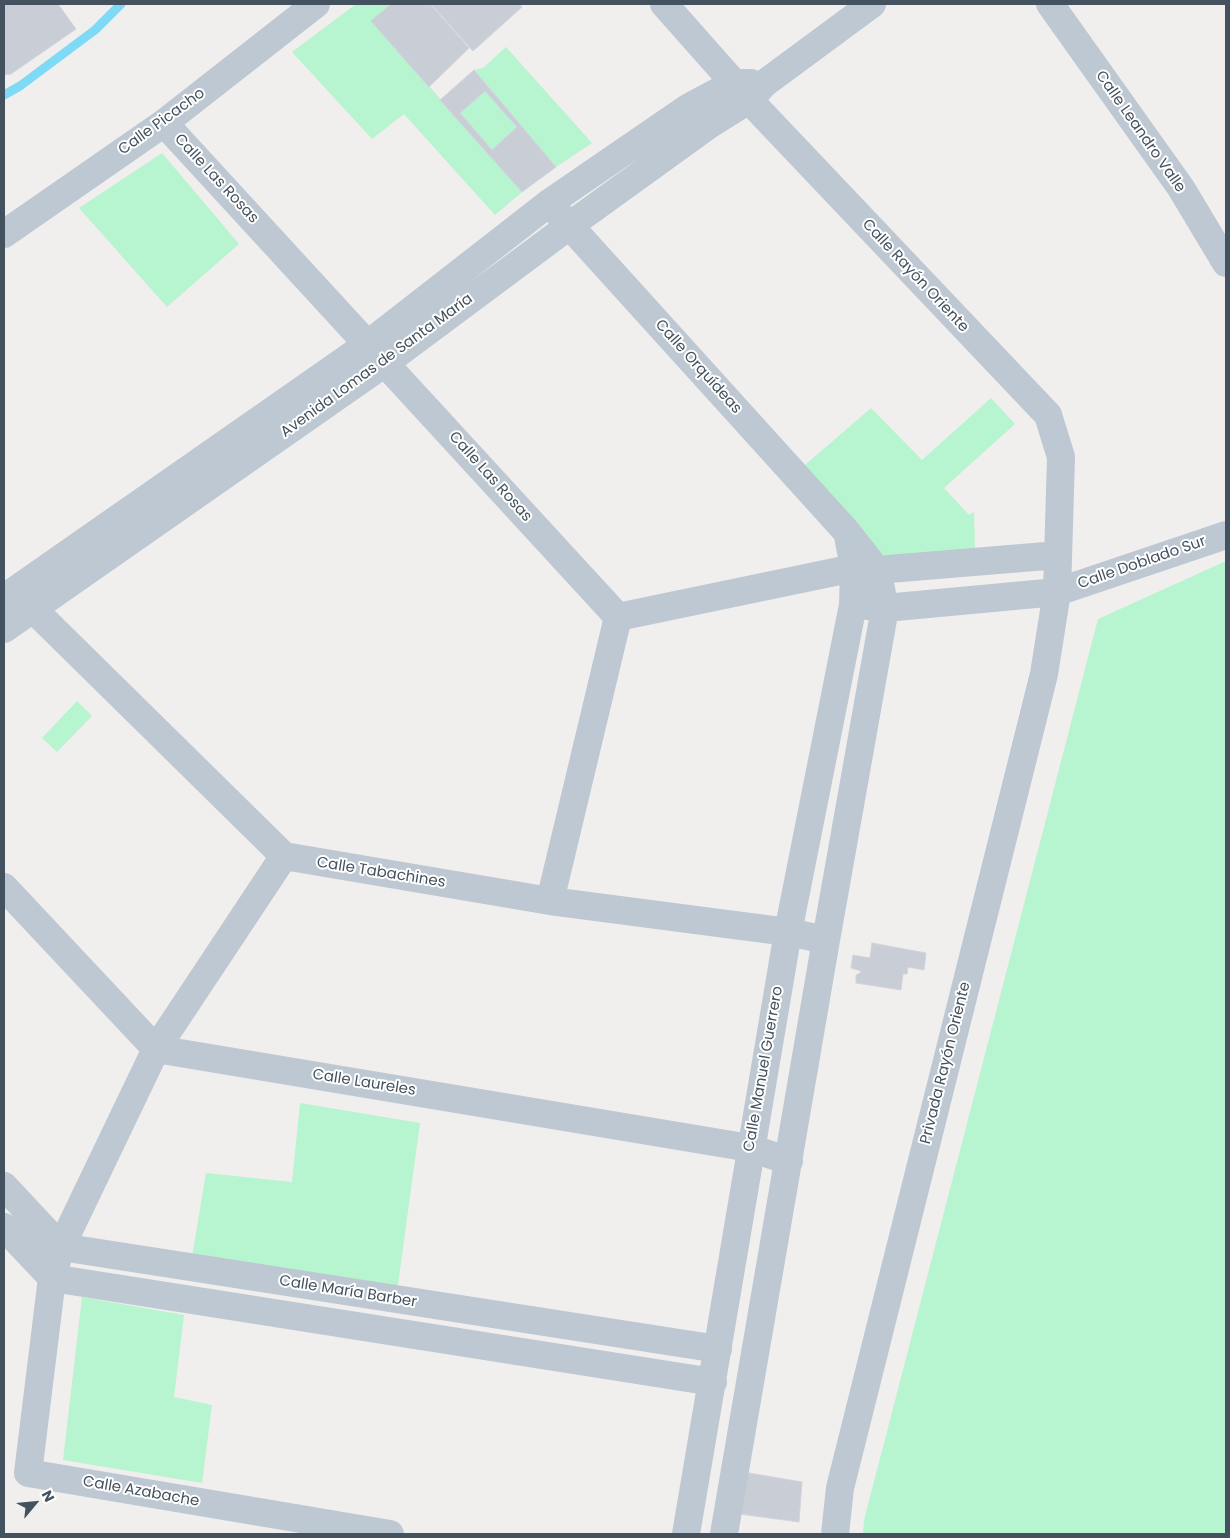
<!DOCTYPE html>
<meta charset="utf-8">
<style>
body{margin:0}
#map{position:relative;width:1230px;height:1538px;overflow:hidden;background:#f1eeee;font-family:Poppins,sans-serif}
canvas{display:block}
.frame{position:absolute;inset:0;border:5px solid #44515e;pointer-events:none}
.north{position:absolute;left:10px;top:1478px;width:50px;height:50px;-webkit-text-stroke:4px #fff;paint-order:stroke;rotate:62deg;font-size:14px;font-weight:700;line-height:20px;text-align:center;color:#44515e}
.north::after{content:'';display:block;margin:auto;width:18px;height:22px;background:#44515e;clip-path:polygon(50% 0,100% 100%,50% 72%,0 100%)}
</style>
<div id="map">
<canvas width="1230" height="1538"></canvas>
<div class="frame"></div>
<div class="north">N</div>
</div>
<script>
const g = document.querySelector('canvas').getContext('2d');
g.lineJoin = 'round';
function paint(path, color) { g.fillStyle = color; g.fill(path, 'evenodd'); }
const poly = rows => new Path2D(rows.map(r => 'M' + r).join(''));
function stroke(path, color, width, dash) { g.strokeStyle = color; g.lineWidth = width; g.lineCap = dash ? 'butt' : 'round'; g.setLineDash(dash || []); g.stroke(path); }
function label(font, color, halo, rows, align = 'center') {
  g.font = font + ' Poppins,sans-serif'; g.lineWidth = 4; g.setLineDash([]); g.textBaseline = 'middle'; g.strokeStyle = halo; g.fillStyle = color; for (const [text, x, y, turn = 0] of rows) {
    g.save(); g.translate(x, y); g.rotate((+turn || 0) * Math.PI / 180); g.textAlign = isNaN(turn) ? turn : align; if (halo) g.strokeText(text, 0, 0); g.fillText(text, 0, 0); g.restore();
  }
}
paint(poly([
 [356,4,391,4,372,21,522,192,495,215,404,114,372,139,292,52],
 [506,47,592,143,556,167,474,70,483,68],
 [485,91,517,127,492,150,460,113],
 [162,153,239,244,167,307,79,208],
 [991,398,1015,424,944,488,969,515,974,512,975,550,884,556,805,465,871,408,922,460],
 [1226,561,1226,1534,863,1534,864,1520,1098,619],
 [77,701,92,716,57,752,42,738],
 [300,1103,420,1123,397,1292,192,1257,206,1173,292,1182],
 [82,1297,184,1315,174,1397,212,1405,202,1483,63,1460]
]), '#b7f4d0');
stroke(poly([
 [4,95,20,86,95,30,121,4]
]), '#7fdaf6', 9);
const building = poly([
 [4,4,58,4,76,29,11,74,4,75,4,4],
 [391,4,430,4,469,48,429,87,371,21,391,4],
 [431,4,519,4,522,7,473,51,431,4],
 [474,70,556,167,522,192,440,100,474,70],
 [485,91,517,127,492,150,460,113,485,91],
 [872,943,926,953,924,970,908,967,907,974,903,974,901,990,856,983,856,975,860,973,861,971,851,968,853,955,870,958,872,943],
 [737,1471,802,1482,799,1522,732,1513,737,1471]
]);
paint(building, '#c9cdd5');
stroke(building, '#d1d4db', 1);
stroke(poly([
 [664,4,749,100,1048,415,1061,457,1057,592,1044,674,840,1488,835,1534],
 [1050,4,1181,188,1226,263],
 [164,123,618,617],
 [549,203,846,531,877,570,885,608,826,940,724,1534],
 [4,234,164,123,316,4],
 [4,598,368,344,549,203,689,107,734,83,751,83],
 [868,606,885,608,1057,592,1226,535],
 [33,609,284,856,550,901,788,932,826,940],
 [618,617,854,568,877,570,1058,555],
 [4,629,385,363,569,226,709,125,749,100,765,83,872,4],
 [284,856,156,1049,61,1247,52,1278,28,1473,390,1534],
 [4,887,156,1049,750,1148,789,1161],
 [550,901,618,617],
 [4,1186,61,1247,718,1349],
 [4,1227,52,1278,713,1382],
 [686,1534,788,932,853,605,854,568,848,536]
]), '#bdc8d2', 28);
label('15px', '#44515e', '#fff', [
 ["Calle Picacho",162,122,-36],
 ["Calle Leandro Valle",1140,132,55],
 ["Calle Las Rosas",216,179,47],
 ["Calle Rayón Oriente",915,276,47],
 ["Avenida Lomas de Santa María",377,366,-36],
 ["Calle Orquídeas",698,367,48],
 ["Calle Las Rosas",490,477,48],
 ["Calle Doblado Sur",1142,563,-19],
 ["Calle Tabachines",381,873,9],
 ["Privada Rayón Oriente",946,1063,-76],
 ["Calle Manuel Guerrero",764,1069,-80],
 ["Calle Laureles",364,1083,9],
 ["Calle María Barber",348,1292,9],
 ["Calle Azabache",141,1492,10]
]);
</script>
